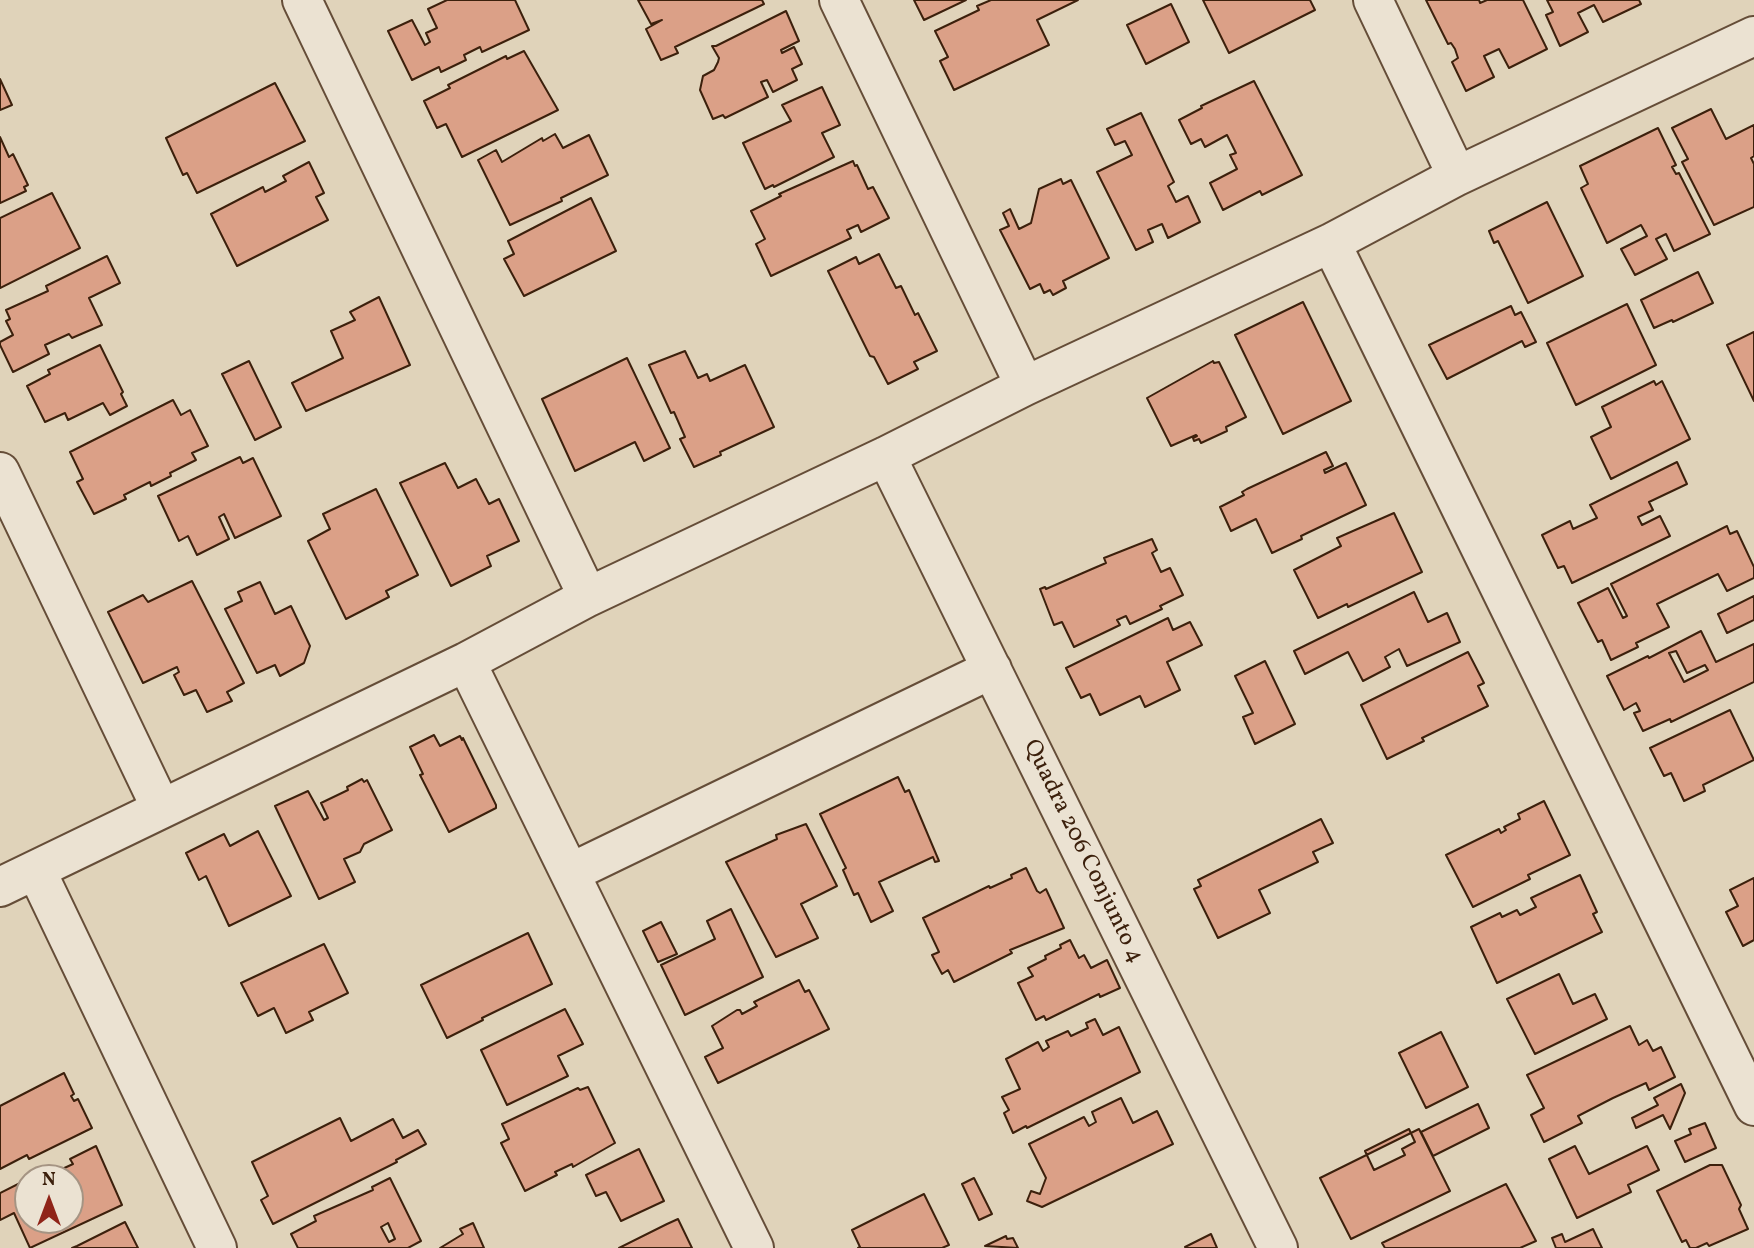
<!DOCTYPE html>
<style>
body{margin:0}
#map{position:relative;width:1754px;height:1248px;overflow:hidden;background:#e0d3ba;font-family:Vollkorn,serif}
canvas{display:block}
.north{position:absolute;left:14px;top:1164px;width:70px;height:70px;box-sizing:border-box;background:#ebe2d2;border:2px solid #a59483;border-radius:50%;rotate:0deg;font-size:19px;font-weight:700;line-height:28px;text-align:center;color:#3c200c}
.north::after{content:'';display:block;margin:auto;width:24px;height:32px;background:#8f2418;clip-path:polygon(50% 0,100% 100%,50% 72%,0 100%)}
</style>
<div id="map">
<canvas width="1754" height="1248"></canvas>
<div class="north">N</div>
</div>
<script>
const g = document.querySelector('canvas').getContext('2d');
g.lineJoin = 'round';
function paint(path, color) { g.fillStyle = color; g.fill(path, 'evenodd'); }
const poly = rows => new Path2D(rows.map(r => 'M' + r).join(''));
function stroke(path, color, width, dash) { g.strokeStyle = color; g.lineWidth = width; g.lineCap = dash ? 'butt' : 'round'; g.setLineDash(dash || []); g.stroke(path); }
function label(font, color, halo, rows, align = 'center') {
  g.font = font + ' Vollkorn,serif'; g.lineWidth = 5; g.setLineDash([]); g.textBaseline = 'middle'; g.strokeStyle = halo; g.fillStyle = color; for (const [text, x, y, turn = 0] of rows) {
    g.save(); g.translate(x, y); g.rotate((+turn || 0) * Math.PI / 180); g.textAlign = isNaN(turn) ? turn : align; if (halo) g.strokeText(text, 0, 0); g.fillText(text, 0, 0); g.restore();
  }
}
const building = poly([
 [447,0,515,0,529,30,482,52,480,47,464,55,466,60,441,72,439,67,412,80,388,31,412,20,425,45,430,42,426,33,437,28,428,9,447,0],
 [638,0,762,0,764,4,675,47,678,53,661,60,646,29,662,20,651,24,638,0],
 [914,0,966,0,924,20,914,0],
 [991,0,1078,0,1037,20,1049,45,954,90,940,61,948,57,935,31,979,10,977,6,991,0],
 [1203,0,1310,0,1315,10,1229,53,1203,0],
 [1426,0,1479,0,1480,3,1487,0,1523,0,1547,49,1509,68,1499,49,1484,56,1494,77,1466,91,1452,62,1458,58,1455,49,1451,43,1448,44,1426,0],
 [1547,0,1639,0,1641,4,1603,22,1594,5,1578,13,1588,32,1560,46,1546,15,1553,12,1547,0],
 [1171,4,1189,42,1146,64,1127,25,1171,4],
 [786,11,799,41,781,50,782,53,794,47,802,64,792,69,797,80,773,92,767,80,761,82,768,97,725,118,723,115,713,119,700,90,703,76,714,70,718,62,719,58,712,46,716,46,786,11],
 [524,51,558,110,462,157,446,124,437,128,424,101,450,88,448,85,506,56,507,59,524,51],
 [0,79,12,105,0,110,0,79],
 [1254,81,1302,175,1262,195,1260,191,1223,210,1210,183,1237,169,1230,155,1236,153,1227,135,1205,147,1201,139,1191,144,1179,120,1202,108,1201,106,1254,81],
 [275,83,305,141,197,193,187,173,183,175,166,138,275,83],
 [822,87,840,125,822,133,834,157,774,187,773,185,765,189,743,143,791,121,782,105,822,87],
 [1711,109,1726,139,1754,125,1754,156,1751,158,1754,164,1754,207,1714,225,1682,162,1688,159,1672,128,1711,109],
 [1141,113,1174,182,1168,186,1176,202,1188,196,1200,222,1168,238,1162,224,1148,230,1153,242,1136,250,1097,172,1132,155,1125,141,1115,145,1107,129,1141,113],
 [1658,128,1676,165,1672,167,1676,174,1679,173,1710,234,1674,251,1666,234,1656,239,1667,259,1635,275,1621,249,1647,236,1641,225,1607,243,1581,188,1588,184,1580,166,1658,128],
 [555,134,563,148,589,135,608,175,561,198,562,201,510,225,478,160,496,150,502,162,542,138,543,141,555,134],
 [0,137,9,157,13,154,28,185,24,187,26,191,0,203,0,137],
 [853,161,855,166,857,165,868,189,873,187,889,218,861,232,858,225,847,230,851,238,771,276,756,244,765,239,751,211,781,196,779,194,853,161],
 [309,162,324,193,316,197,328,220,237,266,211,214,263,187,265,192,286,181,283,176,309,162],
 [1061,179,1063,184,1071,180,1109,258,1063,281,1066,288,1053,295,1050,290,1044,293,1040,284,1030,289,1000,230,1009,226,1003,213,1010,209,1019,229,1031,223,1039,189,1061,179],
 [52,193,80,248,0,288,0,218,52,193],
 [591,198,616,251,524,296,504,259,514,254,508,241,591,198],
 [1547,202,1583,276,1528,303,1498,241,1494,243,1489,231,1547,202],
 [879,254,896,288,901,286,915,315,918,313,937,351,914,362,918,369,888,384,874,357,870,356,828,271,856,257,859,264,879,254],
 [107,256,120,283,89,298,102,325,72,338,69,334,45,345,49,354,13,372,0,345,0,342,13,335,6,321,10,319,6,310,48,291,46,286,107,256],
 [1698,272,1713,303,1673,322,1672,320,1654,328,1641,300,1698,272],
 [379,297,410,365,306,411,292,383,343,358,331,331,355,320,350,312,379,297],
 [1303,302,1351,401,1283,434,1235,335,1303,302],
 [1627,304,1656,365,1576,405,1547,343,1627,304],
 [1511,306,1515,315,1521,312,1536,342,1525,347,1522,341,1447,379,1429,345,1511,306],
 [1754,332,1754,401,1727,345,1754,332],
 [100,345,123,392,121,394,127,406,110,415,103,403,68,420,65,413,45,422,27,386,50,374,48,370,100,345],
 [685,351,698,378,707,374,710,381,745,365,774,427,720,452,721,455,694,467,680,439,685,437,674,412,671,413,649,365,685,351],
 [627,358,670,448,644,461,635,442,575,471,542,399,627,358],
 [249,361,281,427,255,440,222,374,249,361],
 [1213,361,1214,363,1219,362,1246,417,1226,427,1227,431,1201,443,1199,439,1194,441,1193,438,1197,436,1196,435,1171,446,1147,398,1213,361],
 [1654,381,1656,385,1662,381,1690,439,1611,479,1591,437,1611,427,1602,407,1654,381],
 [173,400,181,415,190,410,208,446,192,453,196,460,170,473,171,476,151,486,150,482,124,495,126,499,94,514,77,482,83,479,70,452,173,400],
 [1326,452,1333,466,1324,470,1325,473,1346,463,1366,505,1301,536,1302,539,1272,553,1256,519,1231,531,1220,507,1244,495,1242,492,1247,489,1326,452],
 [240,457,243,463,253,458,281,516,235,538,224,514,219,517,229,539,197,555,188,536,179,541,158,496,240,457],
 [1677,462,1687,484,1649,502,1653,510,1638,517,1642,525,1660,516,1670,536,1572,583,1564,566,1558,568,1542,535,1570,521,1573,529,1597,518,1590,505,1677,462],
 [445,463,458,488,476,479,489,504,499,499,519,541,487,556,491,566,451,586,400,483,445,463],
 [376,489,418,575,386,591,389,597,346,619,308,541,330,529,323,514,376,489],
 [1394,513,1422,572,1348,607,1347,604,1318,618,1294,570,1341,546,1337,538,1394,513],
 [1727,526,1730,534,1737,531,1754,567,1754,578,1727,591,1718,574,1657,604,1669,627,1636,643,1638,647,1611,660,1602,640,1598,642,1597,640,1578,603,1608,588,1623,618,1627,616,1611,584,1727,526],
 [1152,539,1157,550,1152,553,1161,572,1170,568,1183,595,1160,606,1162,609,1130,624,1126,616,1117,620,1120,625,1074,647,1062,622,1054,625,1040,589,1045,587,1046,589,1092,569,1106,563,1104,558,1152,539],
 [192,581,244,683,227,692,232,701,207,712,196,690,184,695,174,675,179,672,177,667,143,683,108,612,143,595,148,602,192,581],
 [260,582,275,614,291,606,310,646,304,663,280,676,275,665,257,673,225,609,242,601,238,592,260,582],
 [1414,592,1428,622,1447,613,1460,642,1407,666,1399,649,1385,657,1390,667,1363,681,1348,652,1305,674,1294,651,1414,592],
 [1754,596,1754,620,1727,633,1718,614,1754,596],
 [1168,618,1173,630,1190,622,1202,645,1167,662,1180,690,1145,707,1140,696,1100,715,1090,694,1081,698,1066,668,1168,618],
 [1701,631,1716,662,1754,644,1754,682,1671,722,1670,719,1643,731,1634,713,1640,711,1636,703,1624,710,1607,676,1648,656,1649,658,1701,631],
 [1676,651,1687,673,1705,665,1708,670,1684,682,1669,653,1676,651],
 [1468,652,1484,683,1478,686,1488,706,1422,738,1424,741,1387,759,1361,705,1468,652],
 [1265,661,1295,724,1255,744,1243,717,1253,713,1235,676,1265,661],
 [1730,710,1754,760,1703,785,1705,791,1684,801,1671,773,1664,776,1650,748,1730,710],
 [434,735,440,746,460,736,462,740,463,738,496,805,496,808,449,832,420,775,423,774,410,747,434,735],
 [898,777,905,792,909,790,939,861,935,862,933,857,879,882,893,911,871,922,858,893,854,895,843,870,846,868,820,814,898,777],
 [362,779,364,782,367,780,392,830,364,844,360,852,344,859,355,882,319,899,275,806,308,791,324,820,328,818,321,803,348,790,347,787,362,779],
 [1544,801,1570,855,1528,875,1530,879,1473,907,1446,855,1499,829,1501,833,1506,830,1504,827,1520,819,1518,814,1544,801],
 [1321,819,1333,843,1313,852,1318,862,1259,890,1270,913,1218,938,1194,889,1201,886,1198,880,1321,819],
 [806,824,837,886,801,904,818,938,776,957,726,862,777,839,776,835,806,824],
 [258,831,291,896,229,926,206,876,199,880,186,853,224,834,230,846,258,831],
 [1026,868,1037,891,1040,893,1046,889,1064,928,1010,950,1012,953,954,982,948,970,942,974,932,955,939,952,923,918,989,886,990,888,1012,878,1011,875,1026,868],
 [1580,875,1597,912,1593,914,1602,932,1497,983,1471,927,1500,913,1502,917,1517,910,1520,915,1536,907,1531,898,1580,875],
 [1754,878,1754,940,1743,946,1726,912,1738,906,1730,890,1754,878],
 [731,909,763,977,685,1015,661,965,715,939,707,921,731,909],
 [661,922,677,954,658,962,643,931,661,922],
 [528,933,552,984,482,1018,483,1020,447,1038,421,985,528,933],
 [1070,940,1079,958,1084,955,1091,968,1107,960,1120,988,1100,997,1099,994,1046,1020,1044,1016,1036,1020,1018,983,1033,976,1028,968,1046,959,1045,956,1061,948,1060,945,1070,940],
 [324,944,348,993,309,1012,313,1020,286,1033,274,1008,258,1016,241,983,324,944],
 [1559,974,1573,1004,1595,994,1607,1019,1535,1054,1507,999,1559,974],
 [799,980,805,992,809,990,829,1029,718,1083,705,1057,723,1048,712,1026,737,1010,740,1010,742,1014,757,1006,754,1002,799,980],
 [565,1009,583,1044,558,1056,568,1076,507,1105,481,1050,565,1009],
 [1095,1019,1103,1035,1119,1027,1140,1072,1027,1128,1026,1126,1013,1133,1004,1113,1009,1110,1002,1097,1020,1089,1006,1059,1038,1042,1043,1051,1049,1047,1046,1041,1068,1031,1071,1036,1088,1028,1086,1023,1095,1019],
 [1630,1026,1639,1045,1647,1040,1653,1051,1661,1047,1675,1077,1649,1090,1646,1083,1613,1098,1578,1116,1582,1123,1544,1142,1531,1115,1544,1108,1527,1075,1630,1026],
 [1441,1032,1468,1087,1426,1108,1399,1053,1441,1032],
 [64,1073,74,1094,71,1096,74,1101,78,1099,92,1128,29,1159,27,1155,0,1169,0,1106,64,1073],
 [1681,1084,1685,1093,1670,1129,1663,1115,1636,1128,1632,1118,1658,1105,1654,1098,1681,1084],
 [588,1087,615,1143,573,1167,572,1164,555,1172,557,1175,525,1191,501,1143,509,1139,502,1124,578,1088,580,1090,588,1087],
 [1121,1098,1133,1123,1157,1111,1173,1144,1042,1207,1027,1201,1031,1191,1040,1194,1046,1178,1029,1144,1084,1117,1089,1126,1096,1122,1092,1112,1121,1098],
 [1478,1104,1489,1128,1433,1156,1421,1132,1478,1104],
 [340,1118,351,1141,393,1119,403,1138,418,1130,426,1144,396,1160,397,1162,273,1224,261,1200,268,1196,252,1162,340,1118],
 [1705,1123,1716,1148,1685,1162,1675,1141,1691,1134,1689,1129,1705,1123],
 [1409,1129,1415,1142,1402,1149,1405,1155,1374,1170,1365,1151,1409,1129],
 [1419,1129,1450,1191,1351,1239,1320,1178,1419,1129],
 [96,1146,122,1205,30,1248,14,1213,0,1220,0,1193,28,1179,28,1220,70,1220,70,1178,30,1178,44,1171,47,1176,73,1164,70,1159,96,1146],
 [1575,1146,1589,1174,1647,1146,1659,1170,1628,1185,1631,1192,1577,1218,1549,1159,1575,1146],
 [639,1149,664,1201,621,1221,606,1192,596,1196,586,1175,639,1149],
 [1710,1165,1722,1165,1741,1205,1739,1209,1748,1229,1709,1246,1707,1243,1696,1248,1690,1248,1686,1240,1682,1242,1657,1191,1710,1165],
 [390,1178,421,1241,408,1248,298,1248,291,1234,316,1221,314,1216,373,1190,372,1187,390,1178],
 [388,1223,395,1239,389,1242,381,1227,388,1223],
 [974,1178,992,1214,979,1220,962,1184,974,1178],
 [1506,1184,1536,1241,1520,1248,1385,1248,1382,1243,1506,1184],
 [924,1194,949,1245,942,1248,858,1248,860,1247,852,1230,924,1194],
 [678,1219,692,1248,619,1248,667,1224,678,1219],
 [125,1222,138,1248,72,1248,77,1246,125,1222],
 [473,1223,484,1248,440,1248,463,1234,460,1229,473,1223],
 [1593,1229,1602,1248,1556,1248,1552,1238,1562,1234,1565,1242,1593,1229],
 [1211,1234,1217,1248,1186,1248,1185,1247,1211,1234],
 [1006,1236,1007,1239,1013,1238,1018,1248,985,1246,1006,1236]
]);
paint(building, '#dba087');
stroke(building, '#3c200c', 2);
const street = poly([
 [302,0,588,597],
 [839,0,1025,386],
 [1373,0,1457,176],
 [1331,243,1754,1106],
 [886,456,1278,1248],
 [0,472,161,808],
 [466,662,754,1248],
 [36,870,217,1248],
 [570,873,992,669],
 [0,887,466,662,588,597,886,456,1025,386,1331,243,1457,176,1754,36]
]);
stroke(street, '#654d38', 42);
stroke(street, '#ebe2d2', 38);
label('24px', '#3c200c', '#ebe2d2', [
 ["Quadra 206 Conjunto 4",1082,852,64]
]);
</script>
